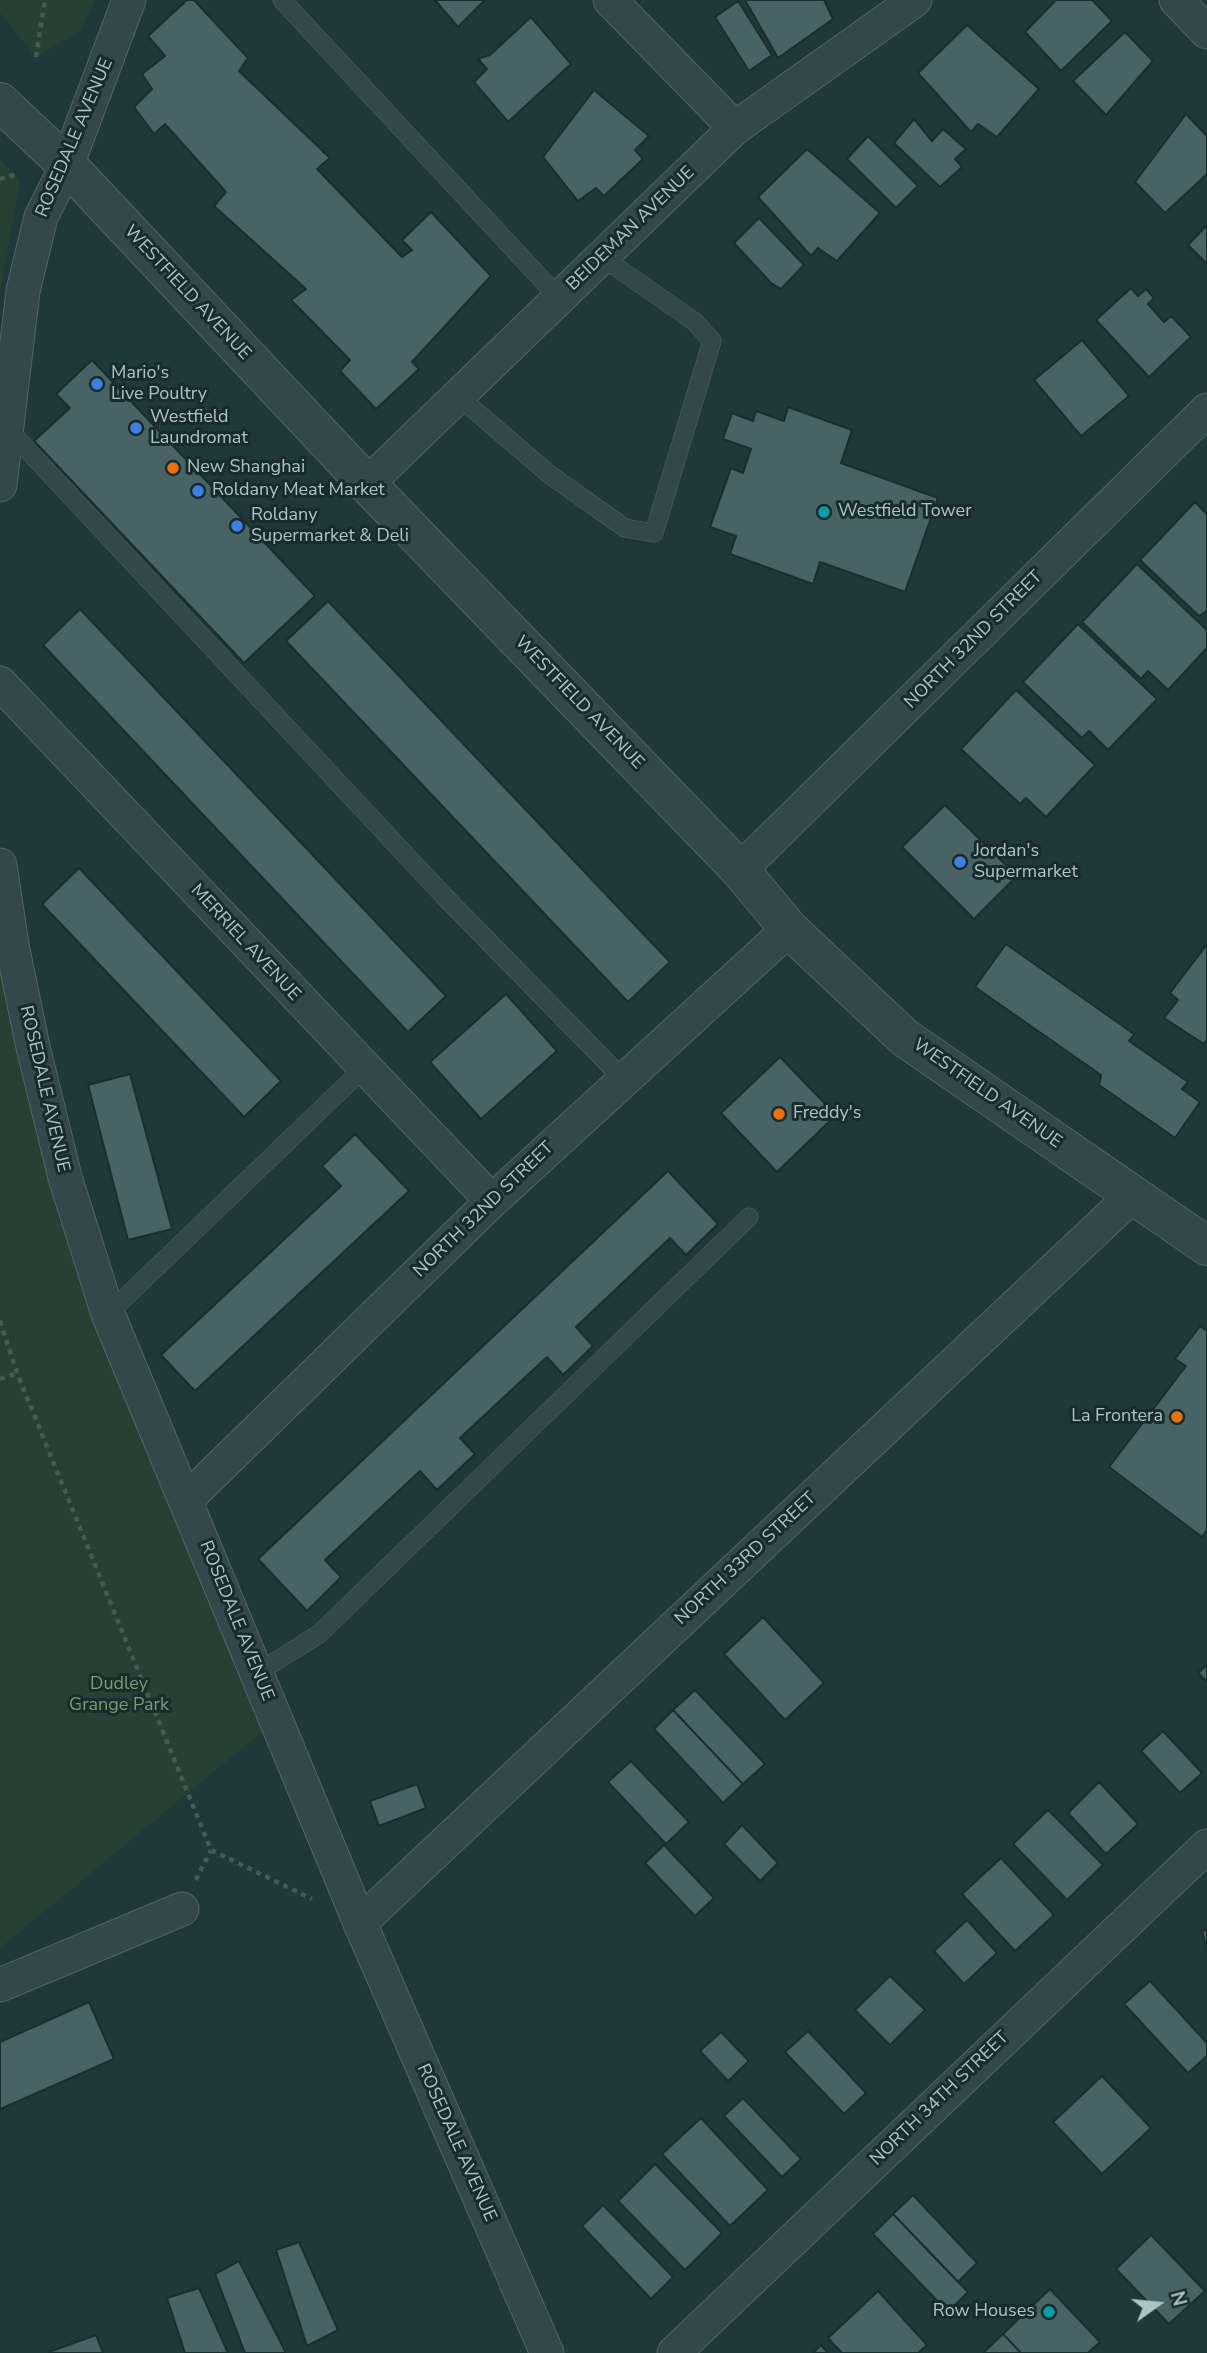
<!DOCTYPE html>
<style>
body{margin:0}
#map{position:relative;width:1207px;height:2353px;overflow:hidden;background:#1f383a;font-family:"Nunito Sans",sans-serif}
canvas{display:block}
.north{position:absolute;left:1123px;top:2269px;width:70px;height:70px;-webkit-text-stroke:5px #182c2e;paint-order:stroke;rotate:75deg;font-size:19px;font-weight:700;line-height:28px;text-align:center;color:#adc4c7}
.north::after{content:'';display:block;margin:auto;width:24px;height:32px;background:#adc4c7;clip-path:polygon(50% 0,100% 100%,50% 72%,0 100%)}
</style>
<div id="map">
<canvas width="1207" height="2353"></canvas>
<div class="north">N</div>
</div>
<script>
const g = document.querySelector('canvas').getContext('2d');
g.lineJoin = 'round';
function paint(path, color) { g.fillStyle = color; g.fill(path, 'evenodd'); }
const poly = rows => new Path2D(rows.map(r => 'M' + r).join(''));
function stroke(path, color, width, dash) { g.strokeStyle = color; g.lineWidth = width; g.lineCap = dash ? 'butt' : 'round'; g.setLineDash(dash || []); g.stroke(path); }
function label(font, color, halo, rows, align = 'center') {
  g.font = font + ' "Nunito Sans",sans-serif'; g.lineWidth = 6; g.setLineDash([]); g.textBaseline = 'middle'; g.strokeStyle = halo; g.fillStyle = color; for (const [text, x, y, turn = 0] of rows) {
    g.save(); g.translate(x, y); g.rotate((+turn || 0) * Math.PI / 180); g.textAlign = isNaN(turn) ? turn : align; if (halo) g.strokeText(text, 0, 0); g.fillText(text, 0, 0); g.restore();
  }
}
paint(poly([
 [0,0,95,0,81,30,36,57,0,13],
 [0,159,20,180,0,291],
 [0,950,23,1079,106,1353,262,1732,0,1948]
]), '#264134');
const building = poly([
 [187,0,194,0,248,58,239,71,330,158,317,169,402,257,412,250,402,240,431,212,491,276,412,362,419,369,376,409,340,371,350,360,291,300,306,289,214,206,226,192,165,124,154,134,134,107,152,89,142,74,165,56,148,36,187,0],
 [435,0,485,0,458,27,435,0],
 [745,0,824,0,833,19,778,58,745,0],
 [1056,0,1092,0,1112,21,1061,71,1025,32,1056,0],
 [738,1,772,55,749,71,715,17,738,1],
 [531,17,571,64,508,122,474,82,487,69,478,59,490,55,531,17],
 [967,25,1039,89,997,137,978,124,971,132,918,73,967,25],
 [1125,32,1153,61,1106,115,1073,81,1125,32],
 [594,90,649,136,635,150,643,159,604,196,596,188,578,201,543,157,594,90],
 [1186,114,1207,136,1207,174,1165,213,1135,182,1186,114],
 [914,119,932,141,943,129,966,149,955,159,962,167,940,187,894,143,914,119],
 [868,136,918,186,896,208,847,159,868,136],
 [807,149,880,213,837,261,818,248,811,256,758,197,807,149],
 [759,218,804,265,781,289,771,283,734,243,759,218],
 [1207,225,1207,264,1188,245,1207,225],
 [1131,288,1138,296,1146,289,1154,298,1148,304,1164,322,1171,316,1191,337,1149,377,1096,320,1131,288],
 [1082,340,1129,396,1081,436,1034,380,1082,340],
 [92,360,315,596,244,663,34,441,70,408,56,394,92,360],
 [788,407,852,430,841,463,938,498,905,592,820,562,813,584,730,554,736,536,710,527,731,468,743,473,751,449,723,439,732,413,753,421,756,411,784,421,788,407],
 [1195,502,1207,514,1207,611,1199,616,1140,560,1195,502],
 [1137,564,1207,630,1207,648,1168,690,1148,671,1141,679,1082,622,1137,564],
 [328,601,670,962,628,1002,286,641,328,601],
 [80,609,446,996,408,1032,43,645,80,609],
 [1078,624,1157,699,1108,750,1089,731,1082,738,1023,682,1078,624],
 [1016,690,1095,765,1046,817,1026,798,1020,804,961,749,1016,690],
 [945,805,1017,876,974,919,902,847,945,805],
 [79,868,281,1081,244,1117,42,904,79,868],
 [1006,944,1134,1034,1129,1041,1188,1082,1182,1089,1200,1102,1175,1138,1099,1085,1101,1075,975,987,1006,944],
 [1207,944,1207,1039,1204,1044,1164,1018,1178,1000,1170,993,1207,944],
 [506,994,557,1051,481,1119,430,1062,506,994],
 [780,1057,836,1115,777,1172,721,1113,780,1057],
 [130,1074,172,1229,128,1240,88,1085,130,1074],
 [355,1134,409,1191,195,1391,161,1355,341,1186,322,1166,355,1134],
 [668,1171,718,1224,686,1255,670,1238,576,1327,593,1346,563,1375,547,1357,460,1438,475,1454,437,1490,420,1471,325,1560,341,1577,307,1611,258,1559,668,1171],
 [1200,1326,1207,1331,1207,1530,1202,1537,1109,1467,1186,1366,1175,1359,1200,1326],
 [763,1617,824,1683,785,1720,724,1654,763,1617],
 [1207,1665,1207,1682,1198,1673,1207,1665],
 [695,1690,765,1764,743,1784,673,1710,695,1690],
 [673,1710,743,1784,723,1803,654,1729,673,1710],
 [1163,1731,1202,1773,1180,1793,1141,1751,1163,1731],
 [631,1761,689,1822,666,1844,608,1782,631,1761],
 [1099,1782,1138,1824,1106,1854,1068,1813,1099,1782],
 [417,1784,426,1808,379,1826,370,1801,417,1784],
 [1048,1810,1103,1865,1067,1900,1013,1844,1048,1810],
 [742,1825,778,1863,760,1881,724,1844,742,1825],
 [664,1845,714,1898,695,1916,645,1863,664,1845],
 [1001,1858,1054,1915,1015,1951,962,1894,1001,1858],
 [967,1920,997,1953,964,1984,934,1951,967,1920],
 [1207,1930,1207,1950,1202,1931,1207,1930],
 [890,1976,925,2010,890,2045,855,2010,890,1976],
 [1150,1981,1207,2043,1207,2056,1188,2073,1124,2004,1150,1981],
 [89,2002,114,2059,0,2109,0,2042,89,2002],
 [808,2031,866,2093,844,2114,785,2052,808,2031],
 [721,2032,749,2061,728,2081,700,2051,721,2032],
 [1102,2076,1151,2128,1102,2174,1053,2122,1102,2076],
 [743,2098,801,2159,782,2177,724,2116,743,2098],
 [701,2118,768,2190,730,2226,662,2154,701,2118],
 [655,2164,722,2233,685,2270,618,2201,655,2164],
 [913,2195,977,2263,958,2282,893,2214,913,2195],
 [603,2205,673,2277,651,2299,582,2226,603,2205],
 [893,2214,968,2292,948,2312,873,2234,893,2214],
 [1151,2235,1205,2291,1169,2324,1116,2269,1151,2235],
 [299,2242,338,2330,307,2346,276,2250,299,2242],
 [239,2261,286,2353,245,2353,215,2274,239,2261],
 [199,2288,228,2353,185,2353,167,2298,199,2288],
 [1050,2289,1100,2342,1088,2353,1021,2353,1003,2334,1050,2289],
 [878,2291,927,2345,918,2353,842,2353,828,2338,878,2291],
 [1003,2334,1021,2353,983,2353,1003,2334],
 [96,2335,103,2353,49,2353,49,2352,96,2335],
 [821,2345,828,2353,813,2353,821,2345]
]);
paint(building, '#476366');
stroke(building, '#1a2e30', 2);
const service = poly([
 [282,0,560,299],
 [458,396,550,475,625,528,654,533,712,341,695,322,602,257],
 [7,428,444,896,624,1080],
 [108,1314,364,1068],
 [257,1673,319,1634,749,1217]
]);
const minor = poly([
 [610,0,735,128],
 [1176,0,1207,32],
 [367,484,735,128,915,0],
 [0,485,23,291,41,217,67,165,129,0],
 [0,683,492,1201],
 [0,865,12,945,33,1047,65,1177,108,1314,360,1923,547,2353],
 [740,870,1207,410],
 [186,1500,492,1201,789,929],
 [360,1923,1133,1195],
 [0,1985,182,1909],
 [674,2353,1207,1846]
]);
const tertiary = poly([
 [0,102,67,165,367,484,740,870,789,929,905,1038,1207,1246]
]);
stroke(service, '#506568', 19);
stroke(minor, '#506568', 35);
stroke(tertiary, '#506568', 40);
stroke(poly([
 [36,57,45,0],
 [0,179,18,174],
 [0,1321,17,1373,211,1850,312,1899],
 [0,1379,17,1373],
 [196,1880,211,1850]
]), '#435c53', 4.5, [5, 5]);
stroke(service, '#33484a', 18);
stroke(minor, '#33484a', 33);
stroke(tertiary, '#33484a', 38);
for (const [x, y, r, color] of [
 [97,384,7,"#3f7fe0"],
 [136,428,7,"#3f7fe0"],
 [173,468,7,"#e8710a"],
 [198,491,7,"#3f7fe0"],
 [824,512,7,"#0f9aa8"],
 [237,526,7,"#3f7fe0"],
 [960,862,7,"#3f7fe0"],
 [779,1114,7,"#e8710a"],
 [1177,1417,7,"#e8710a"],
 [1049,2312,7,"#0f9aa8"]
]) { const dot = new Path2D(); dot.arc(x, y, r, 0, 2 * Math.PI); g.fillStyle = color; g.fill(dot); stroke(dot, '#182c2e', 2.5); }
label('18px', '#adc4c7', '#182c2e', [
 ["ROSEDALE AVENUE",75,138,-67],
 ["BEIDEMAN AVENUE",631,229,-44],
 ["WESTFIELD AVENUE",187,293,47],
 ["NORTH 32ND STREET",974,640,-45],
 ["WESTFIELD AVENUE",579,703,46],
 ["MERRIEL AVENUE",245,943,47],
 ["ROSEDALE AVENUE",44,1089,77],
 ["WESTFIELD AVENUE",987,1094,35],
 ["NORTH 32ND STREET",484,1210,-44],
 ["NORTH 33RD STREET",746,1559,-43],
 ["ROSEDALE AVENUE",236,1621,68],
 ["NORTH 34TH STREET",940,2099,-44],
 ["ROSEDALE AVENUE",456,2143,66]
]);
label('18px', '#adc4c7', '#182c2e', [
 ["Mario's",111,374],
 ["Live Poultry",111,395],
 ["Westfield",150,418],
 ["Laundromat",150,439],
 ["New Shanghai",187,468],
 ["Roldany Meat Market",212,491],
 ["Westfield Tower",838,512],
 ["Roldany",251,516],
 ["Supermarket & Deli",251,537],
 ["Jordan's",974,852],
 ["Supermarket",974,873],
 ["Freddy's",793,1114],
 ["La Frontera",1163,1417,"right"],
 ["Row Houses",1035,2312,"right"]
], 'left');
label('18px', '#789e6b', '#182c2e', [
 ["Dudley",119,1685],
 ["Grange Park",119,1706]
]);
</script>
